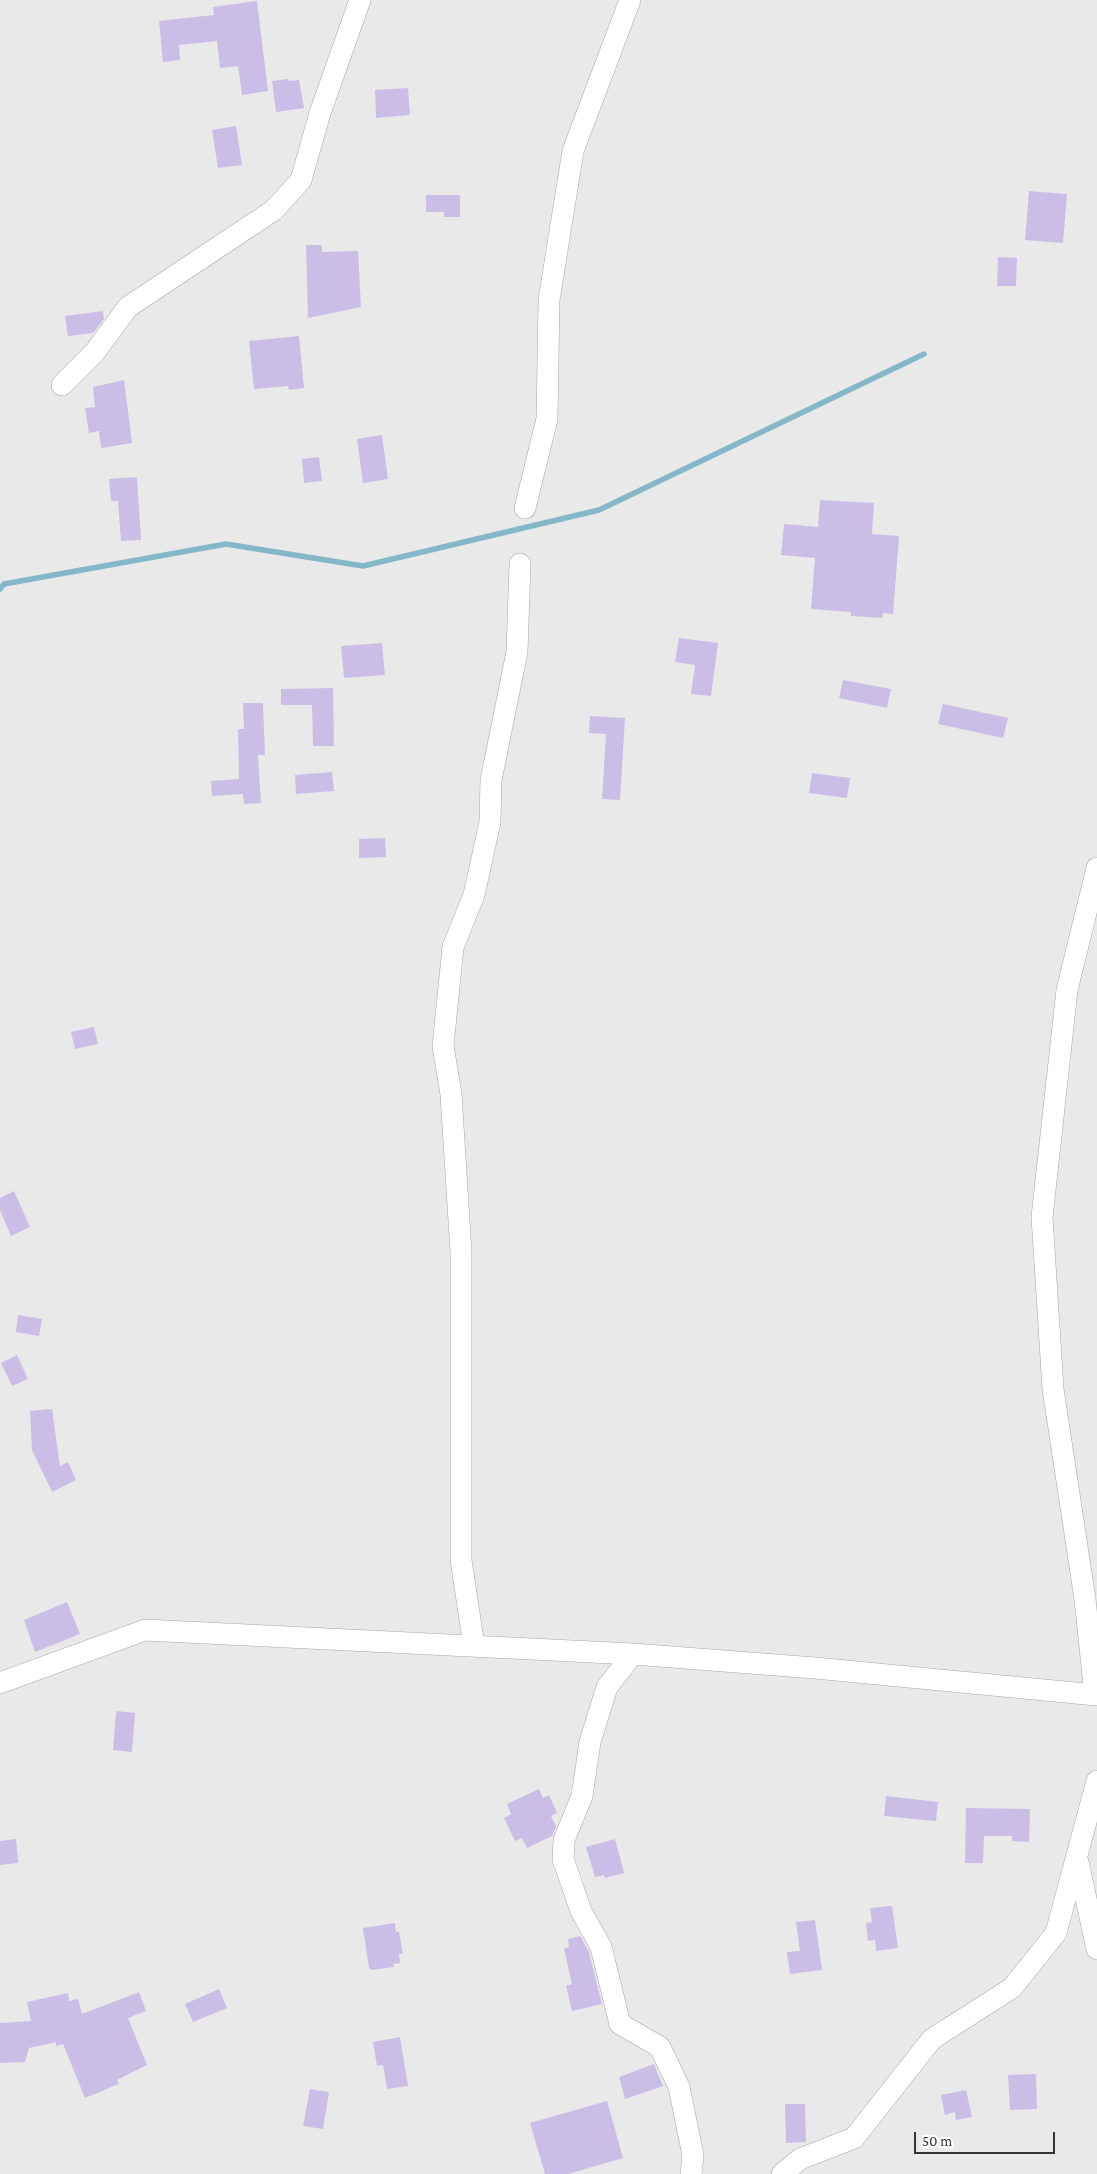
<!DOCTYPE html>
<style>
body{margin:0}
#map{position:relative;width:1097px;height:2174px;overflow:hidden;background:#e9e9ea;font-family:"Crimson Pro",serif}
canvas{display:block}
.scale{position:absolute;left:914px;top:2132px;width:141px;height:22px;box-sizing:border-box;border:2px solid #353535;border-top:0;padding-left:6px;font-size:15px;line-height:18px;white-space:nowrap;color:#353535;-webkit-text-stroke:4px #fff;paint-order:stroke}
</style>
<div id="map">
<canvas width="1097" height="2174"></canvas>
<div class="scale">50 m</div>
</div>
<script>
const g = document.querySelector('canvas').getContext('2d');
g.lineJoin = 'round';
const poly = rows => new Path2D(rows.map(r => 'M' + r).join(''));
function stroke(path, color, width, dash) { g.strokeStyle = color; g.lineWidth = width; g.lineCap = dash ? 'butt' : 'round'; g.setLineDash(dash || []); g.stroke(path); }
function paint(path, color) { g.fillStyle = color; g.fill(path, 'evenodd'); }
stroke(poly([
 [0,589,4,584,226,544,363,566,599,510,924,354]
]), '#84b7c8', 5.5);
paint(poly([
 [257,1,268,91,242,95,238,66,220,68,217,41,179,45,180,60,163,62,159,21,214,15,213,7],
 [288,79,289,81,299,80,304,108,276,112,272,81],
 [408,88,410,115,376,118,375,90],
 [236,126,242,165,218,168,212,130],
 [1029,191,1067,194,1063,243,1025,240],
 [426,195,460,195,460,217,444,217,444,212,426,212],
 [306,245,322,245,322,252,358,251,361,307,308,318],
 [998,257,1017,258,1016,286,997,286],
 [103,311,104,319,93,333,68,336,65,316],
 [299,336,304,388,289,390,288,386,254,389,249,341],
 [124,380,132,443,101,448,99,431,89,433,85,408,95,407,93,387],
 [382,435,388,479,363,483,357,439],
 [319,457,322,481,304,483,302,459],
 [137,477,141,540,121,541,118,501,111,501,109,479],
 [820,500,874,503,872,534,899,536,893,614,883,613,882,618,851,616,851,612,811,609,815,558,781,555,784,524,818,527],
 [679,638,718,643,711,696,691,694,695,665,675,662],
 [382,643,385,675,344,678,341,646],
 [843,680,891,689,887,708,839,698],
 [333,688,334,746,313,746,312,705,281,705,281,689],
 [243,703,263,703,265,755,258,755,261,803,244,804,243,794,212,796,211,781,239,779,238,729,244,729],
 [943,704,1008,718,1003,738,938,724],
 [590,716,625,718,620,800,602,799,606,734,589,733],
 [332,772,334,791,296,794,295,775],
 [812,773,850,778,847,798,809,793],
 [385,838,386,857,359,858,359,839],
 [94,1027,98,1044,75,1049,71,1032],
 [14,1191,30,1227,11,1236,0,1210,0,1198],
 [18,1315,42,1319,39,1336,16,1332],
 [17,1355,28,1379,12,1386,1,1363],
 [52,1409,60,1466,68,1462,76,1480,52,1492,32,1450,30,1411],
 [67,1602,80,1634,35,1652,24,1620],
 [116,1711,135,1713,132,1752,113,1750],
 [539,1789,543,1798,549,1795,557,1813,551,1816,556,1826,552,1836,527,1848,522,1838,515,1841,504,1818,511,1814,507,1804],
 [886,1796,938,1802,936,1821,884,1816],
 [966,1808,1030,1809,1029,1842,1012,1841,1012,1836,984,1836,983,1863,965,1863],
 [16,1839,18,1863,0,1865,0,1841],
 [615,1839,624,1873,605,1878,604,1875,595,1877,586,1847],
 [892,1906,898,1948,876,1951,875,1940,868,1941,866,1923,872,1922,870,1908],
 [815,1920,822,1970,790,1974,787,1952,800,1951,796,1922],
 [395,1923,396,1932,399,1932,403,1954,399,1954,400,1963,393,1964,394,1967,372,1970,369,1968,363,1928],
 [580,1936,589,1952,602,2004,572,2011,566,1986,572,1984,564,1949,569,1947,568,1939],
 [219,1989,227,2008,193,2022,185,2004],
 [139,1992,146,2011,128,2018,147,2065,117,2080,119,2084,85,2098,63,2044,56,2046,56,2042,29,2048,25,2062,0,2063,0,2023,31,2021,27,2002,68,1993,69,2001,78,1999,82,2014],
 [400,2037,408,2086,387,2089,383,2065,377,2066,373,2042],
 [654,2064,663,2086,625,2099,619,2077],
 [1036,2074,1037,2109,1010,2110,1008,2075],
 [310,2089,329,2092,323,2129,303,2126],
 [966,2090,972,2117,956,2120,955,2112,945,2115,941,2095],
 [607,2101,623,2158,568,2174,545,2174,530,2123],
 [785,2104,805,2104,806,2142,786,2143]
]), '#cabee7');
const minor = poly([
 [62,385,95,352,128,307,274,210,301,180,320,113,360,0],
 [525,508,547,419,549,300,573,151,630,0],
 [474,1646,461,1560,461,1252,451,1094,443,1046,453,947,474,895,490,822,491,780,517,652,520,564],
 [633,1654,607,1687,590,1742,582,1796,564,1840,563,1859,581,1911,601,1947,620,2024,660,2047,679,2087,693,2155,691,2174],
 [0,1683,145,1630,633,1654,815,1668,1097,1695],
 [1095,1695,1085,1599,1053,1389,1042,1217,1067,990,1097,868],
 [1078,1862,1097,1949],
 [782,2174,800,2159,854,2138,932,2039,1012,1988,1056,1933,1097,1781]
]);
stroke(minor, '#a7a7a8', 22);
stroke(minor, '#fff', 21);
</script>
